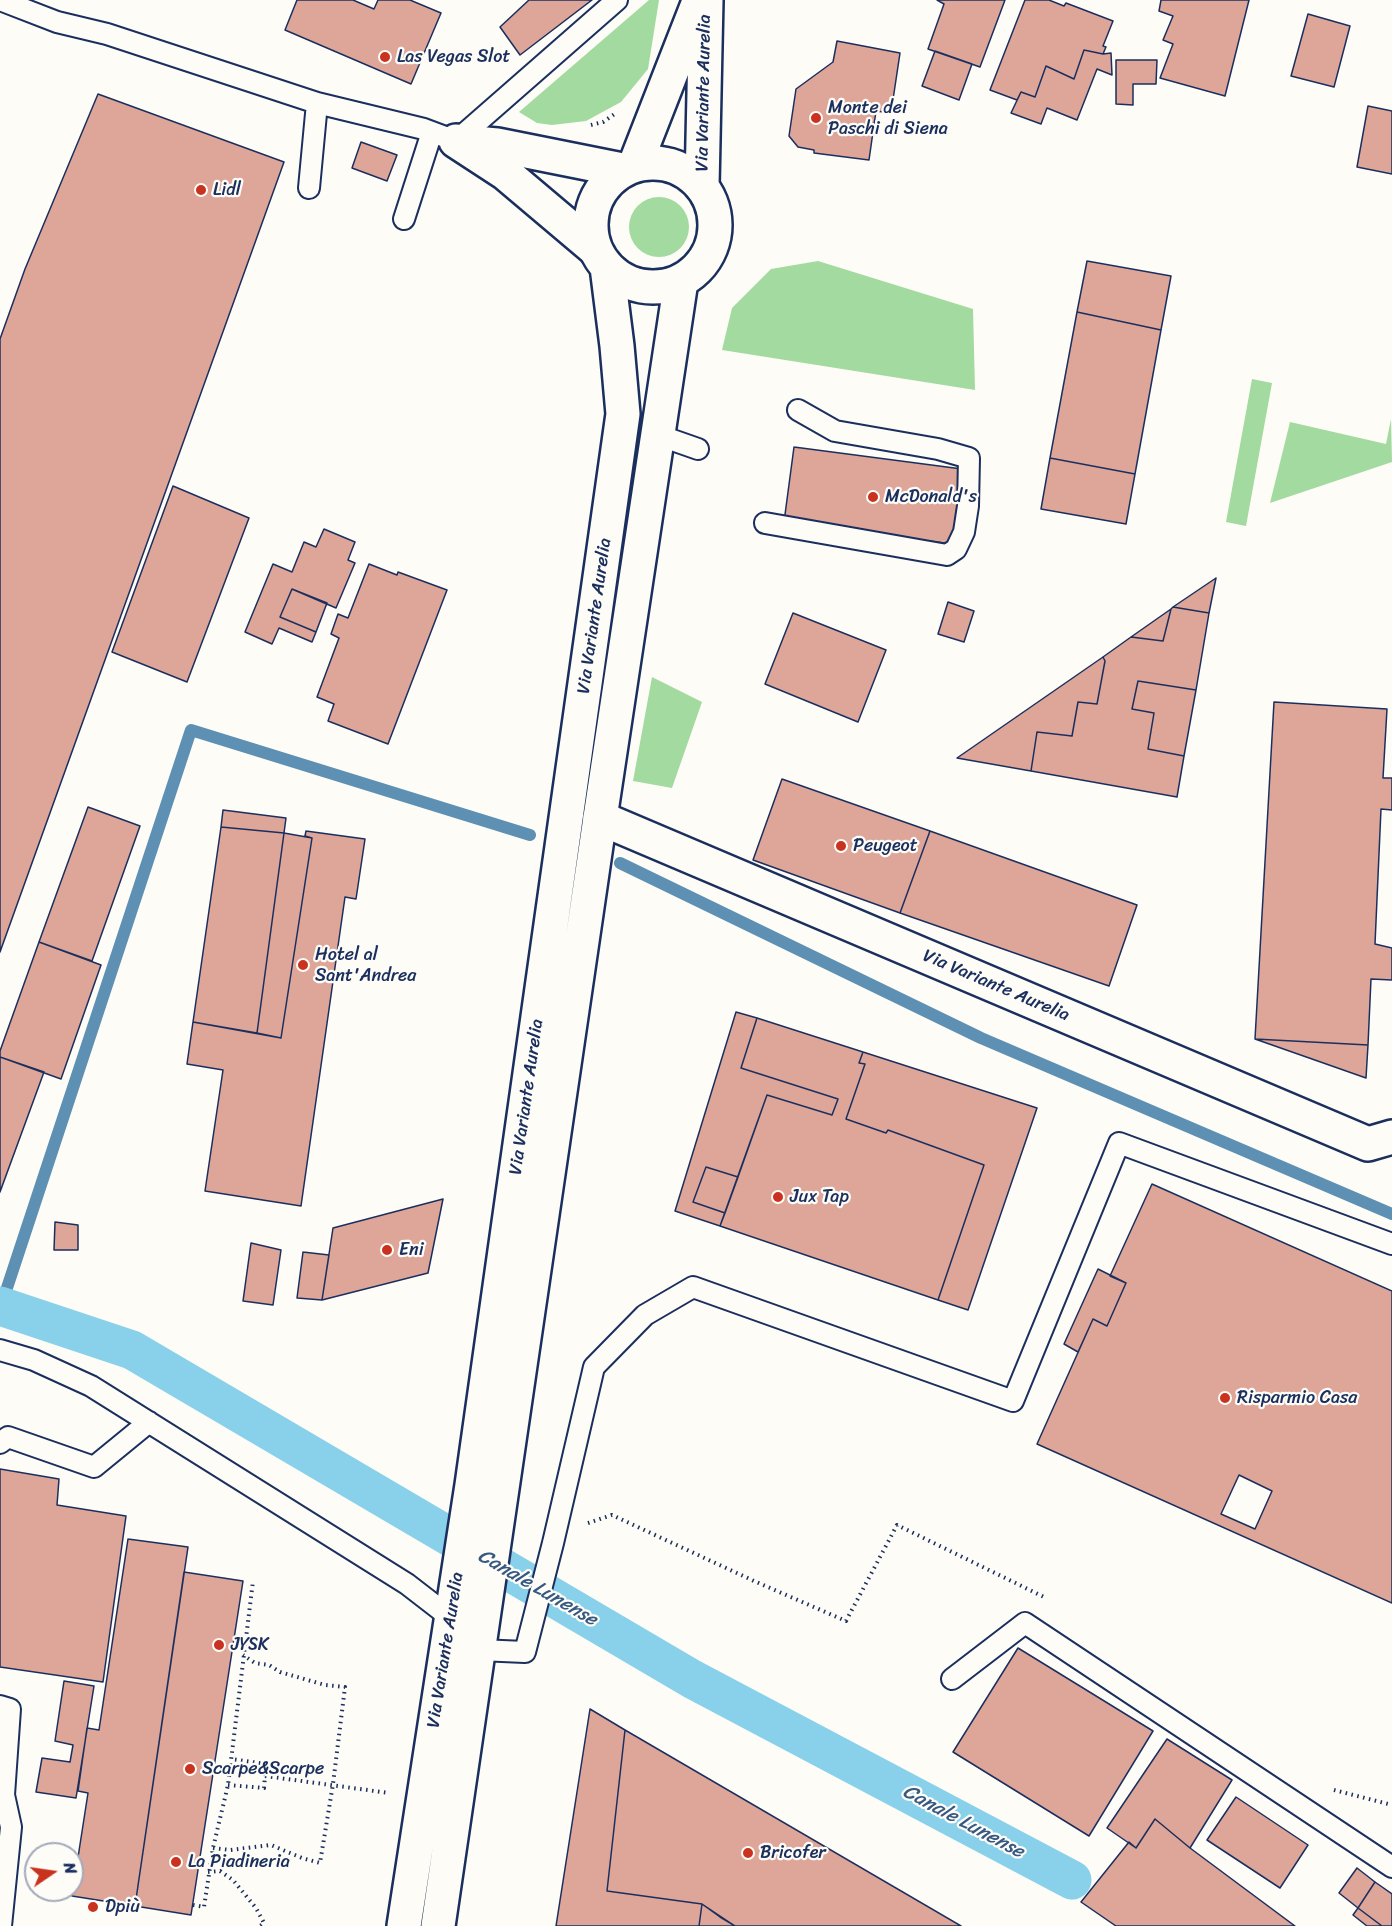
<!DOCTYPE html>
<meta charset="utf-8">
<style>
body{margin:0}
#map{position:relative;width:1392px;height:1926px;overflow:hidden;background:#fdfcf7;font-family:Sriracha,sans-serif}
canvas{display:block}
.north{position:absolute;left:24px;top:1842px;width:60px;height:60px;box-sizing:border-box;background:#fdfcf7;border:2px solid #a3aaba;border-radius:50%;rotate:77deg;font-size:16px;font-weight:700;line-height:24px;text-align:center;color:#1b2f5e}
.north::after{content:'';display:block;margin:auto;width:21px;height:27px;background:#c8321e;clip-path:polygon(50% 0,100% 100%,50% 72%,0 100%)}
</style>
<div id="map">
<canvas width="1392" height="1926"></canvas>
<div class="north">N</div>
</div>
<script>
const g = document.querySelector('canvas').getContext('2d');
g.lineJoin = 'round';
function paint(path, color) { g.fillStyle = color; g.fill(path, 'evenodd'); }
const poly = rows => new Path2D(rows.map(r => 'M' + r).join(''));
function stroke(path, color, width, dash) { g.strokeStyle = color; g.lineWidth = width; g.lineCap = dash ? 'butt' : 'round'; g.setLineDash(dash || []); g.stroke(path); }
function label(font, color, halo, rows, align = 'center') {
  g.font = font + ' Sriracha,sans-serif'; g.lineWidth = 4.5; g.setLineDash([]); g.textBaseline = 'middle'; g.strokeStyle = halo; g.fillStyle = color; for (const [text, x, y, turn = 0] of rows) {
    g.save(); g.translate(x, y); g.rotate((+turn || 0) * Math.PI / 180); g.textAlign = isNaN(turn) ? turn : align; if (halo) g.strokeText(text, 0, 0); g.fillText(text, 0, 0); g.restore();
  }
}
paint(poly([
 [649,0,659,0,648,69,621,102,586,121,552,125,537,123,519,112],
 '629 227a30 30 0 1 1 60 0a30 30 0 1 1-60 0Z',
 [818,261,973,309,975,390,722,350,732,308,771,269],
 [1252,379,1272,383,1246,526,1226,522],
 [1391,419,1392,462,1270,503,1290,422,1386,444],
 [652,677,702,702,672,788,633,781]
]), '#a3da9f');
stroke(poly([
 [620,863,981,1038,1392,1214],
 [1,1306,191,730,530,835]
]), '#5d90b2', 12);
stroke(poly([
 [0,1306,132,1350,692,1679,1072,1880]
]), '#89d1ea', 39);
const building = poly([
 [297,0,353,0,374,9,378,0,410,0,441,13,411,84,285,30,297,0],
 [529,0,592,0,520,55,500,27,529,0],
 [937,0,1005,0,980,67,928,49,944,4,937,0],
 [1025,0,1049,0,1064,6,1066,3,1113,21,1103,46,1106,47,1103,54,1084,50,1074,79,1046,66,1035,97,1021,92,1017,100,990,90,1025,0],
 [1161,0,1249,0,1225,96,1160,78,1173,44,1163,40,1173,16,1159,11,1161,0],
 [1308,14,1350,26,1334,87,1291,76,1308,14],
 [837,41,900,53,891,113,876,111,869,160,814,153,814,150,798,147,789,136,796,89,833,62,837,41],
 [1084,50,1103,54,1111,53,1112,75,1097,69,1077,120,1047,108,1041,124,1011,113,1021,92,1035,97,1046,66,1074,79,1084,50],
 [935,51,972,64,959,100,922,86,935,51],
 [1116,60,1157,60,1156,84,1133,84,1133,105,1116,104,1116,60],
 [98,94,284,162,0,952,0,339,25,269,98,94],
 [1368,106,1392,111,1392,174,1357,167,1368,106],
 [361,142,397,155,387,181,352,168,361,142],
 [1087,261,1171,276,1161,330,1077,312,1087,261],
 [1077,312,1161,330,1135,474,1050,458,1077,312],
 [794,447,962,469,952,544,784,522,794,447],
 [1050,458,1135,474,1126,524,1041,509,1050,458],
 [173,486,249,518,187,682,112,652,173,486],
 [324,529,355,542,348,560,355,563,336,608,292,589,280,617,316,632,312,642,279,628,272,644,245,632,273,564,292,572,304,542,316,547,324,529],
 [369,564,397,575,398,572,447,590,388,744,328,721,334,704,317,697,339,638,331,634,338,614,348,618,369,564],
 [1216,578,1209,613,1173,607,1216,578],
 [292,589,327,603,316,632,280,617,292,589],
 [948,602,974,611,964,642,938,634,948,602],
 [1173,607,1209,613,1196,690,1138,681,1132,709,1154,713,1148,749,1184,756,1177,797,1031,771,1037,732,1072,736,1078,702,1097,704,1105,661,1103,657,1131,637,1163,641,1171,609,1173,607],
 [1171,609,1163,641,1131,637,1171,609],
 [793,613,886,650,858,722,765,684,793,613],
 [1103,657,1105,661,1097,704,1078,702,1072,736,1037,732,1031,771,957,758,1103,657],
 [1138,681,1196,690,1184,756,1148,749,1154,713,1132,709,1138,681],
 [1274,702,1387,709,1383,778,1392,778,1392,810,1381,809,1375,944,1392,948,1392,980,1371,979,1368,1045,1255,1039,1274,702],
 [782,779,930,831,900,913,753,860,782,779],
 [88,807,140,826,92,961,39,942,88,807],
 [223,810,286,818,284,833,221,827,223,810],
 [221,827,284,833,257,1033,193,1022,221,827],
 [306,831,365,839,356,899,345,897,301,1206,205,1191,223,1070,187,1064,193,1022,281,1038,312,838,305,836,306,831],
 [930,831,1137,905,1109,986,900,913,930,831],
 [284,833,312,838,281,1038,257,1033,284,833],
 [39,942,101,965,61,1079,0,1057,0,1051,39,942],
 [736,1012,757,1018,741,1068,838,1099,832,1115,767,1095,738,1177,706,1167,693,1202,725,1213,720,1226,675,1211,736,1012],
 [757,1018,863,1052,859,1063,865,1064,846,1119,886,1133,888,1130,984,1165,938,1300,720,1226,767,1095,832,1115,838,1099,741,1068,757,1018],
 [1255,1039,1368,1045,1366,1078,1312,1059,1255,1039],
 [863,1052,1037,1108,968,1310,938,1300,984,1165,888,1130,886,1133,846,1119,865,1064,859,1063,863,1052],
 [0,1057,44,1072,0,1192,0,1057],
 [706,1167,738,1177,725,1213,693,1202,706,1167],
 [1152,1184,1392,1291,1392,1603,1037,1444,1093,1319,1107,1326,1126,1283,1110,1276,1152,1184],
 [443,1199,428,1273,322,1300,333,1228,443,1199],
 [55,1222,78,1225,78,1250,54,1250,55,1222],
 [251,1243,281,1250,273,1305,243,1301,251,1243],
 [303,1252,329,1255,322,1300,297,1298,303,1252],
 [1098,1269,1126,1283,1107,1326,1093,1319,1078,1352,1064,1344,1098,1269],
 [0,1469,59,1479,57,1505,126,1516,103,1682,0,1667,0,1469],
 [1239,1475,1272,1491,1255,1529,1221,1514,1239,1475],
 [128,1539,188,1547,135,1906,72,1896,88,1793,78,1791,87,1728,99,1730,128,1539],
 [184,1572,243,1581,191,1915,135,1906,184,1572],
 [1018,1648,1153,1731,1089,1836,953,1752,1018,1648],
 [64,1681,94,1686,76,1798,36,1792,42,1758,70,1762,73,1745,55,1741,64,1681],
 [590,1709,625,1730,607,1891,702,1904,699,1926,556,1926,590,1709],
 [625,1730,961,1926,735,1926,702,1904,607,1891,625,1730],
 [1167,1739,1232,1780,1190,1848,1155,1819,1136,1848,1107,1828,1167,1739],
 [1236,1797,1308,1845,1280,1888,1207,1840,1236,1797],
 [1155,1819,1190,1848,1295,1926,1116,1926,1081,1902,1129,1842,1136,1848,1155,1819],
 [1357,1868,1375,1882,1358,1908,1339,1893,1357,1868],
 [1375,1882,1392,1894,1392,1926,1382,1926,1358,1908,1375,1882],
 [702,1904,720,1917,735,1926,699,1926,702,1904],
 [1358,1908,1382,1926,1367,1926,1353,1915,1358,1908]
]);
paint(building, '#dea599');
stroke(building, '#1b2f5e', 1.5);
const lane = poly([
 [0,0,57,22,107,34,317,103,424,129,456,141,617,0],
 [309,188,317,103],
 [404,219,432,132],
 [658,435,698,449],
 [765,523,947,555,956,549,964,532,968,506,969,458,938,449,835,431,798,410],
 [0,1350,34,1360,91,1386,407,1584,451,1618],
 [0,1443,8,1437,94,1467,149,1422],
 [479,1650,525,1652,553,1543,594,1367,645,1315,693,1287,1013,1401,1119,1143,1392,1244],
 [952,1679,1025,1623,1392,1867],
 [0,1706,10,1709,4,1795,11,1827,1,1926]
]);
const street = poly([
 [456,141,505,173,595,249],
 [463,142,497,145,622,170],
 [600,818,1368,1144,1392,1137]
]);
const primary = poly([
 '591 225a62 62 0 1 1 124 0a62 62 0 1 1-124 0Z',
 [635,165,698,4],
 [702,186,706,0],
 [404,1926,472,1485,623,414,617,346,607,267],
 [438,1926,600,818,681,281]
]);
stroke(lane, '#1b2f5e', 24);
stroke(street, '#1b2f5e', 38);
stroke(primary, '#1b2f5e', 38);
stroke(poly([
 [591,125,603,122,616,113],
 [588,1523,612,1515,754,1581,846,1621,897,1525,1044,1597],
 [265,1776,389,1793],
 [228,1785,264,1788,266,1764,231,1759],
 [1334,1790,1392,1805],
 [213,1848,230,1850,271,1845,302,1858,320,1863,333,1784,345,1687,325,1685,280,1672,269,1665,255,1663,243,1655],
 [208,1872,220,1871,233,1880,256,1908,264,1923,260,1926],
 [193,1905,204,1907,213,1848,228,1785,253,1581]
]), '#1b2f5e', 4, [1.5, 4.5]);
stroke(lane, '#fdfcf7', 20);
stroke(street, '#fdfcf7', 33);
stroke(primary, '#fdfcf7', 33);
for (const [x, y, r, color] of [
 [385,57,6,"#c8321e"],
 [816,118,6,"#c8321e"],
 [201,190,6,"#c8321e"],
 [873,497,6,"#c8321e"],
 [841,846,6,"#c8321e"],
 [303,965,6,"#c8321e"],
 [778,1197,6,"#c8321e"],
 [387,1250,6,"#c8321e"],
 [1225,1398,6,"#c8321e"],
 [219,1645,6,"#c8321e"],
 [190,1769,6,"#c8321e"],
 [748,1853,6,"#c8321e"],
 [176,1862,6,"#c8321e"],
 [93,1907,6,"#c8321e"]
]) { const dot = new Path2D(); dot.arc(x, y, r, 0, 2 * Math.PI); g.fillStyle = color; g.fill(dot); stroke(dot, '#fdfcf7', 2); }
label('18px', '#1b2f5e', '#fdfcf7', [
 ["Las Vegas Slot",397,57],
 ["Monte dei",828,108],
 ["Paschi di Siena",828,129],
 ["Lidl",213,190],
 ["McDonald's",885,497],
 ["Peugeot",853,846],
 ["Hotel al",315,955],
 ["Sant'Andrea",315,976],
 ["Jux Tap",790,1197],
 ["Eni",399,1250],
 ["Risparmio Casa",1237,1398],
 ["JYSK",231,1645],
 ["Scarpe&Scarpe",202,1769],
 ["Bricofer",760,1853],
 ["La Piadineria",188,1862],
 ["Dpiù",105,1907]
], 'left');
label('18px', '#1b2f5e', '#fdfcf7', [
 ["Via Variante Aurelia",704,93,-89],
 ["Via Variante Aurelia",595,616,-82],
 ["Via Variante Aurelia",996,986,23],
 ["Via Variante Aurelia",527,1097,-82],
 ["Via Variante Aurelia",446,1650,-81]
]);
label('italic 20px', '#365881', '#fdfcf7', [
 ["Canale Lunense",537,1588,30],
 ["Canale Lunense",963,1822,28]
]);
</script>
